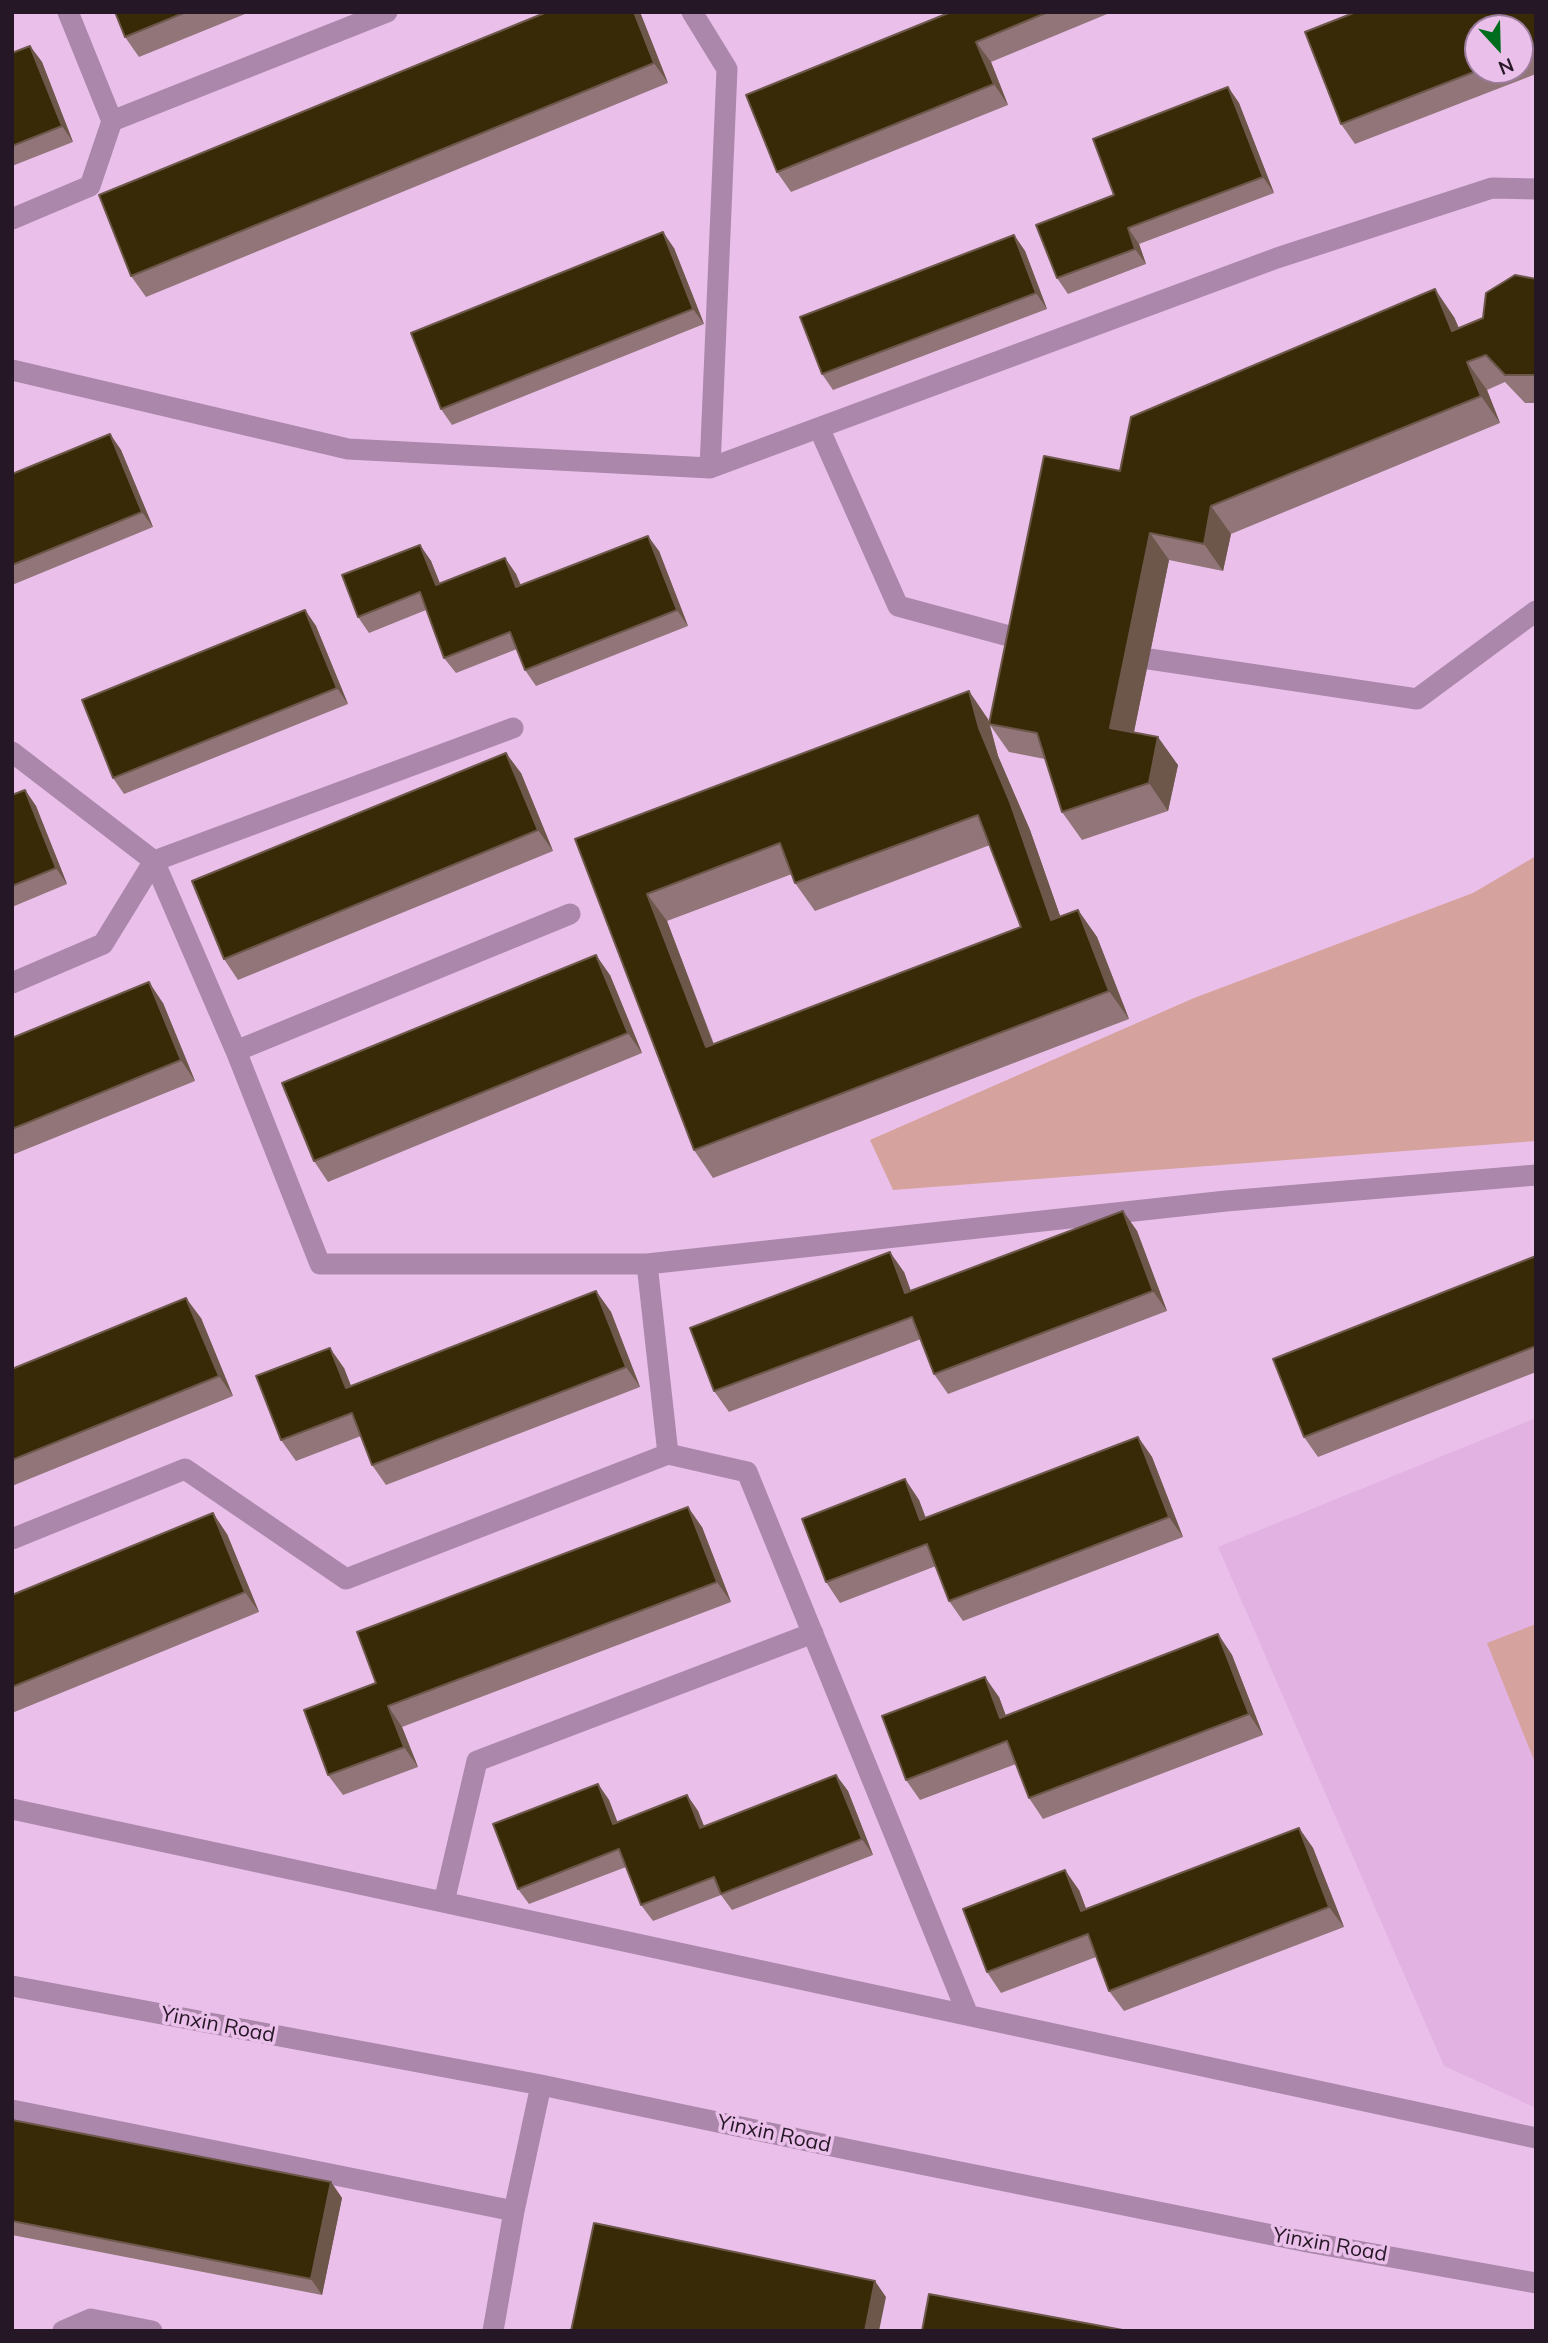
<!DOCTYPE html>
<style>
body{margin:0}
#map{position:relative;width:1548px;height:2343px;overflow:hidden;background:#eac0ea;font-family:Mulish,sans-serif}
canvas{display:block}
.frame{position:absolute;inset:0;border:14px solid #261726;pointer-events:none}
.north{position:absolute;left:1464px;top:14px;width:70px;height:70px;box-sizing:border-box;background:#eac0ea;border:2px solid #9c7c9c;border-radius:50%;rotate:158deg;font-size:19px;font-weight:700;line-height:28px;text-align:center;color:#261726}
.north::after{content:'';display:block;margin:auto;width:24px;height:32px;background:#006d1e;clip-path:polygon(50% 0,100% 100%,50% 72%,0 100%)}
</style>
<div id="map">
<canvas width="1548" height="2343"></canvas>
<div class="frame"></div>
<div class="north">N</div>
</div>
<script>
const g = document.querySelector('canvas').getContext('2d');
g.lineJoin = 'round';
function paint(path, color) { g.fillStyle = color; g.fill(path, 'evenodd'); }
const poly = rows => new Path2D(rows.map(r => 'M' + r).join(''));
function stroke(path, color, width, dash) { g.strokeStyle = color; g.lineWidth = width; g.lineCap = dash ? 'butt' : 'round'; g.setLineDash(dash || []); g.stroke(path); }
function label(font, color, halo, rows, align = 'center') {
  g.font = font + ' Mulish,sans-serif'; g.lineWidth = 7; g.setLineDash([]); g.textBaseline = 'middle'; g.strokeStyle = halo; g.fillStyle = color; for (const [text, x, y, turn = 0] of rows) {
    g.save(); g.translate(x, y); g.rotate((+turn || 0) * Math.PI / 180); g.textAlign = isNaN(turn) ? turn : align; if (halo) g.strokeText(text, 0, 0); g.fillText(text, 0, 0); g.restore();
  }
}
paint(poly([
 [1536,1418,1536,2108,1444,2066,1218,1547]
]), '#e1b2e2');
paint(poly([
 [1536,856,1536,1141,893,1190,870,1140,1194,998,1473,893],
 [1536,1624,1536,1765,1487,1643]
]), '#d6a29d');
stroke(poly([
 [692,12,727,69,710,468],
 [112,121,387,12],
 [12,219,90,186,112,121,68,12],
 [12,370,348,449,710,468,1277,258,1492,188,1536,189],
 [819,428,898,606,1031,642],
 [1149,659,1417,699,1536,611],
 [12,752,154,861,236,1051,570,914],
 [12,983,103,944,154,861,513,728],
 [236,1051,320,1264,647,1264,1226,1201,1536,1175],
 [647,1264,668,1454],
 [12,1539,185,1469,346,1579,668,1454,747,1472,968,2015],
 [12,1809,1536,2138],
 [444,1902,477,1761,813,1633],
 [12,1986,541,2085,846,2149,1307,2242,1536,2283],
 [12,2110,514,2211],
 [63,2331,91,2319,152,2331],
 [493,2331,514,2211,541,2085]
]), '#ab87ab', 21);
paint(poly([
 [115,12,250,12,139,57,125,37],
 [547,12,640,12,668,83,146,297,131,276],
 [951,12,1112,12,991,62,1008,105,791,192,777,172],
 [1536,12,1536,74,1355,144,1341,124],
 [1520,28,1520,70,1478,70],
 [30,46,42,62,73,142,12,166,12,53],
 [1228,87,1239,103,1274,193,1139,244,1146,264,1068,294,1057,278,1114,195],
 [1014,235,1025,251,1047,309,833,390,822,374],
 [674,248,704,324,452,425,441,409],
 [1536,279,1536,403,1525,403,1505,382,1487,390,1500,423,1231,534,1223,571,1169,560,1134,732,1178,765,1168,811,1082,840,1062,812,1045,759,1009,752,990,725,998,756,1030,830,1060,916,1078,910,1097,937,1129,1019,713,1178,694,1150,575,839,988,719,990,724,1120,471,1454,317,1459,328,1483,318],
 [990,845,1021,927,714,1044,667,921,792,874,795,883,815,911],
 [110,434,121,450,153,527,12,585,12,474],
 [420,545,431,561,440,584,505,558,516,574,521,585,659,551,688,626,536,686,525,670,517,649,456,673,444,658,426,610,369,633,358,617],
 [305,610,316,626,348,704,124,794,113,778],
 [521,773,553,851,238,980,224,959],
 [25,790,36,806,67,884,12,907,12,795],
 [610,975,642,1053,328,1182,314,1161],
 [163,1003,195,1081,12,1155,12,1038],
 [1123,1211,1137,1231,1167,1311,948,1394,934,1374,921,1339,729,1412,714,1391,904,1272,911,1291],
 [1536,1256,1536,1372,1318,1457,1304,1437],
 [596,1291,611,1312,640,1387,386,1485,372,1465,361,1436,296,1461,281,1440,344,1368,351,1386],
 [201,1318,233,1396,12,1486,12,1369],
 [1138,1437,1152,1457,1183,1537,963,1621,949,1601,936,1566,840,1603,826,1582,905,1479,919,1500,926,1518],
 [702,1527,731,1602,402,1727,418,1767,343,1795,328,1775,376,1683],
 [227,1534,259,1612,12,1713,12,1595],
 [1218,1634,1232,1655,1263,1735,1043,1819,1029,1798,1016,1764,920,1800,906,1780,999,1697,1006,1716],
 [836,1775,848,1791,873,1855,732,1910,721,1895,653,1921,641,1905,626,1867,529,1904,518,1889,598,1784,609,1800,617,1822,687,1795,698,1811,704,1826],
 [1299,1828,1313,1848,1344,1927,1124,2011,1109,1991,1096,1957,1001,1993,987,1972,1079,1890,1086,1909],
 [12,2120,331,2182,342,2198,322,2295,12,2235]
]), '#917578');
paint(poly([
 [634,12,640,12,668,83,654,63],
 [976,42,991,62,1008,105,994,84],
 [30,46,42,62,73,142,62,126],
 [1228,87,1239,103,1274,193,1263,177],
 [1128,228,1139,244,1146,264,1135,249],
 [663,232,674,248,704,324,693,309],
 [1014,235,1025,251,1047,309,1036,293],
 [1435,289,1454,317,1472,359,1452,331],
 [1467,362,1487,390,1500,423,1481,396],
 [110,434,121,450,153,527,142,512],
 [1211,506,1231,534,1223,571,1204,544],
 [1150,533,1169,560,1129,756,1110,728],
 [648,536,659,551,688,626,677,610],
 [420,545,431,561,447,601,436,585],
 [505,558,516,574,527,603,516,587],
 [305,610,316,626,348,704,337,688],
 [969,691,988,719,998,756,1030,830,1071,947,1051,920,979,728],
 [1158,737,1178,765,1168,811,1149,783],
 [506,753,521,773,553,851,538,830],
 [25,790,36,806,67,884,56,868],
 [647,894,667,921,725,1075,706,1047],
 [1078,910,1097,937,1129,1019,1109,991],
 [596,955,610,975,642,1053,628,1033],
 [149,982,163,1003,195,1081,181,1060],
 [1123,1211,1137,1231,1167,1311,1153,1291],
 [890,1252,904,1272,919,1314,905,1293],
 [596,1291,611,1312,640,1387,626,1367],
 [186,1298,201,1318,233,1396,219,1376],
 [330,1348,344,1368,360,1409,346,1388],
 [1138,1437,1152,1457,1183,1537,1169,1517],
 [905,1479,919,1500,934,1541,920,1520],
 [688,1507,702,1527,731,1602,717,1582],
 [213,1513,227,1534,259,1612,245,1592],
 [1218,1634,1232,1655,1263,1735,1249,1714],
 [985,1677,999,1697,1014,1738,1000,1718],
 [388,1706,402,1727,418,1767,404,1747],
 [836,1775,848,1791,873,1855,862,1839],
 [598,1784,609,1800,624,1839,613,1824],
 [687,1795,698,1811,711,1844,700,1828],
 [1299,1828,1313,1848,1344,1927,1329,1907],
 [1065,1870,1079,1890,1095,1932,1081,1911],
 [331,2182,342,2198,322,2295,311,2279],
 [875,2281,886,2297,879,2331,865,2331]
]), '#6d574b');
const building = poly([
 [115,12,186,12,125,37,115,12],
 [547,12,634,12,654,63,131,276,99,195,547,12],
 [951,12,1048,12,976,42,994,84,777,172,746,95,951,12],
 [1356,12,1536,12,1536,48,1520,54,1520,28,1478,28,1479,70,1341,124,1305,32,1356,12],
 [30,46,62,126,12,146,12,53,30,46],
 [1228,87,1263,177,1128,228,1135,249,1057,278,1036,225,1114,195,1093,139,1228,87],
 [663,232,693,309,441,409,411,333,663,232],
 [1014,235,1036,293,822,374,800,317,1014,235],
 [1515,275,1536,279,1536,375,1505,375,1486,355,1467,362,1481,396,1211,506,1204,544,1150,533,1110,728,1158,737,1149,783,1062,812,1037,733,989,724,1044,456,1120,471,1131,417,1435,289,1452,331,1483,318,1486,293,1515,275],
 [110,434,142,512,12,565,12,474,110,434],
 [648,536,677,610,525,670,510,632,444,658,420,592,358,617,342,575,420,545,436,585,505,558,516,587,648,536],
 [305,610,337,688,113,778,82,700,305,610],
 [969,691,979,728,1010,802,1051,920,1078,910,1109,991,694,1150,575,839,969,691],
 [978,815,1021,927,706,1047,647,894,780,843,795,883,978,815],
 [506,753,538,830,224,959,192,881,506,753],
 [25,790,56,868,12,886,12,795,25,790],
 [596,955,628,1033,314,1161,282,1083,596,955],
 [149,982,181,1060,12,1129,12,1038,149,982],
 [1123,1211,1153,1291,934,1374,912,1317,714,1391,690,1328,890,1252,905,1293,1123,1211],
 [1536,1256,1536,1346,1304,1437,1273,1359,1536,1256],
 [596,1291,626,1367,372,1465,352,1413,281,1440,256,1376,330,1348,346,1388,596,1291],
 [186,1298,219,1376,12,1460,12,1369,186,1298],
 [1138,1437,1169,1517,949,1601,927,1544,826,1582,802,1519,905,1479,920,1520,1138,1437],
 [688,1507,717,1582,388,1706,404,1747,328,1775,304,1710,376,1683,357,1632,688,1507],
 [213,1513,245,1592,12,1687,12,1595,213,1513],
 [1218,1634,1249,1714,1029,1798,1007,1741,906,1780,882,1716,985,1677,1000,1718,1218,1634],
 [836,1775,862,1839,721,1894,714,1877,641,1905,619,1849,518,1889,493,1824,598,1784,613,1824,687,1795,700,1828,836,1775],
 [1299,1828,1329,1907,1109,1991,1088,1934,987,1972,963,1909,1065,1870,1081,1911,1299,1828],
 [12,2120,331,2182,311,2279,12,2221,12,2120],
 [594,2223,875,2281,865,2331,571,2331,594,2223],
 [929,2294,1128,2331,922,2331,929,2294]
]);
paint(building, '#382a07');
stroke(building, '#6d574b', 2);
label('21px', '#261726', '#eac0ea', [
 ["Yinxin Road",218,2025,11],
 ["Yinxin Road",774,2134,12],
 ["Yinxin Road",1330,2245,10]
]);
</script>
